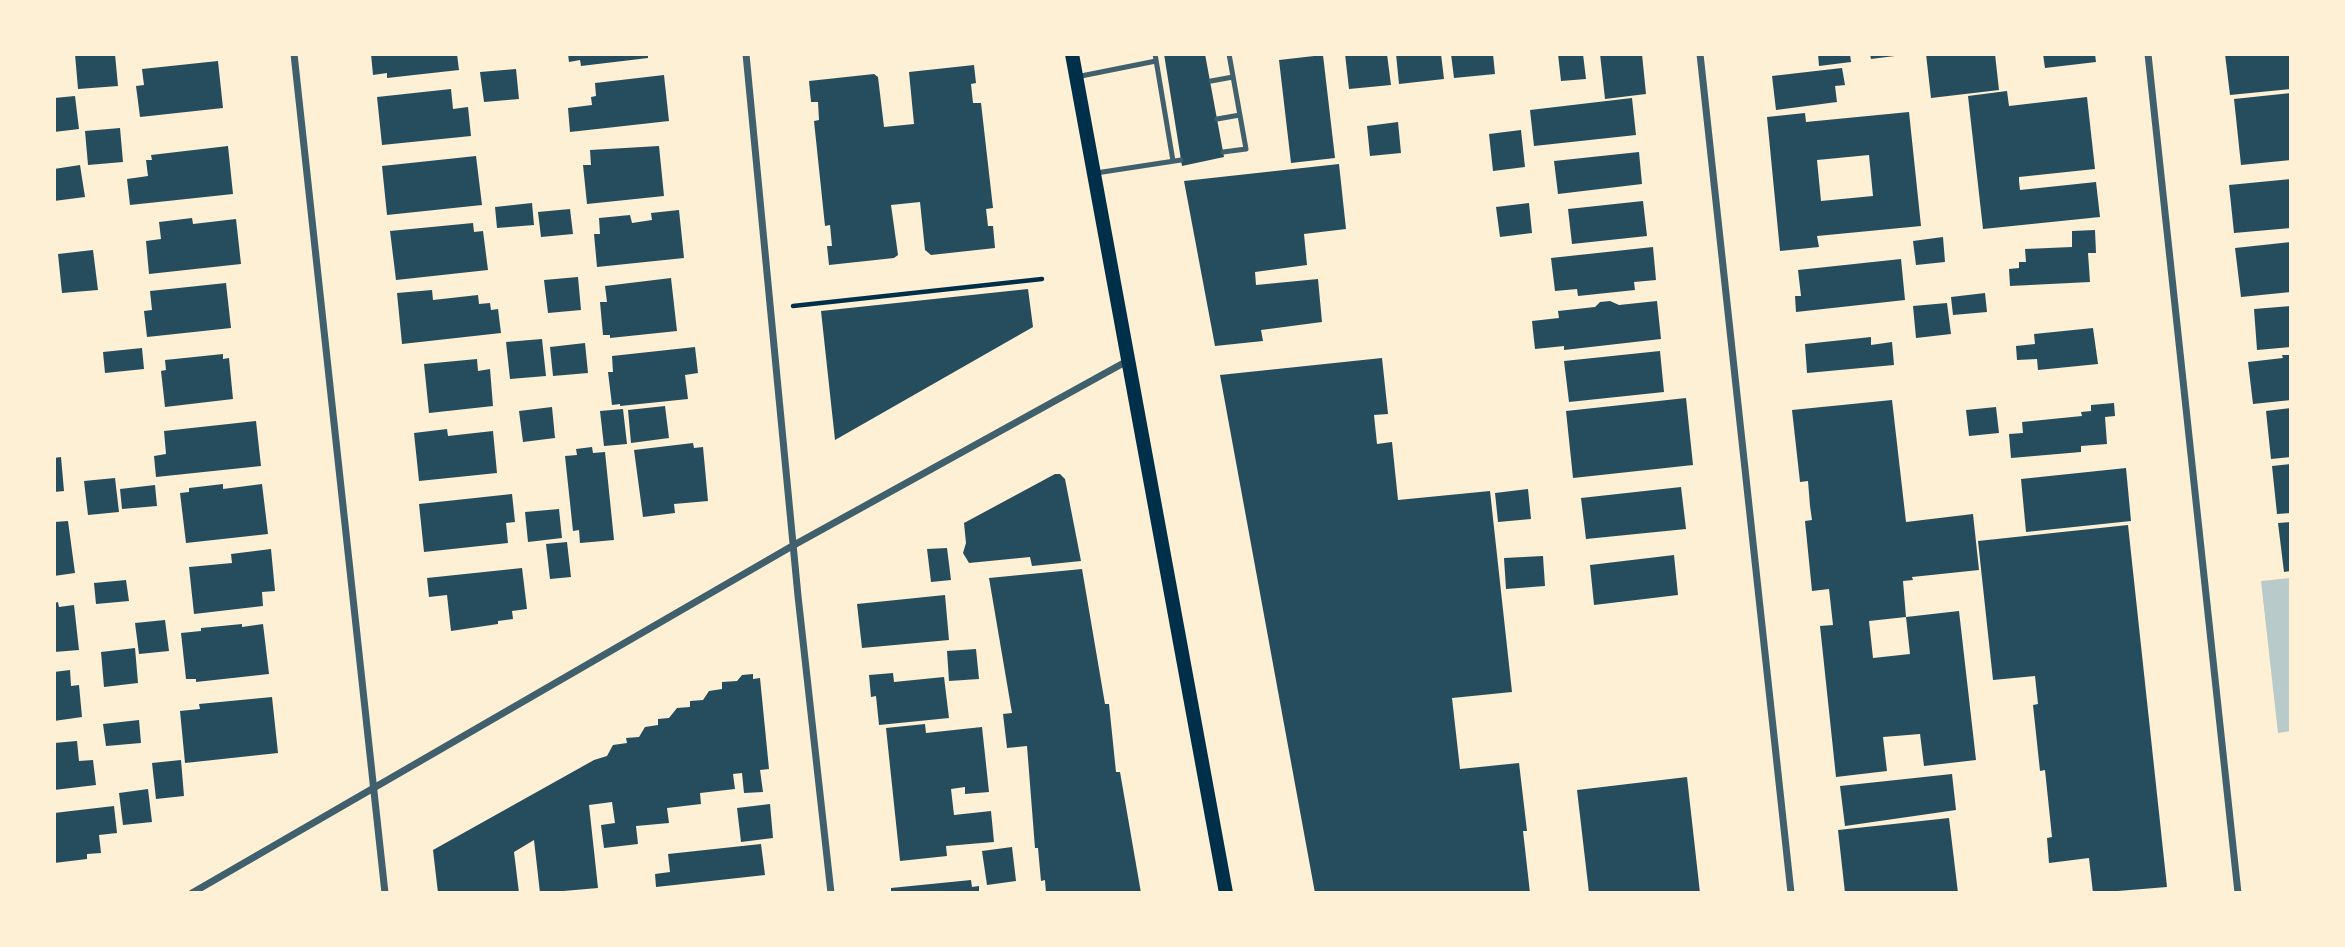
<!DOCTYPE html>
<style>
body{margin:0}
#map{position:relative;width:2345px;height:947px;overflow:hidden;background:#fdf0d5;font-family:Bitter,serif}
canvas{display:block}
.frame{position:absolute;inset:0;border:56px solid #fdf0d5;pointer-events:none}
</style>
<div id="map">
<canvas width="2345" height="947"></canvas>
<div class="frame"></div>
</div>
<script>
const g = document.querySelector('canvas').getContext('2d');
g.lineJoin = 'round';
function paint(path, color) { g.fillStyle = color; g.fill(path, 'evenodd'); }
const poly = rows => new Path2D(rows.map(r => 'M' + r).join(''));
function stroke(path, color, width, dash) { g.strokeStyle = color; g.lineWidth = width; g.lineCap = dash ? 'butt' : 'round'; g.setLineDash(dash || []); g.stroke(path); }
paint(poly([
 [2291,578,2291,731,2278,733,2261,581]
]), '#b9caca');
paint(poly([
 [75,54,115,54,118,86,78,89],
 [371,54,457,54,459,70,387,78,387,73,373,75],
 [568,54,648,54,648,58,581,66,580,60,569,62],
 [1164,54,1205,54,1224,157,1182,166],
 [1345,54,1387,54,1391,85,1349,89],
 [1396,54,1441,54,1444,79,1399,84],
 [1451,54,1493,54,1495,74,1454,78],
 [1558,54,1583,54,1586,79,1561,81],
 [1600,54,1642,54,1646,94,1605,99],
 [1818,54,1850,54,1851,62,1819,66],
 [1870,54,1895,54,1895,56,1871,59],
 [1926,54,1995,54,1999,90,1931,98],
 [2043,54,2095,54,2096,62,2045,68],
 [2225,54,2291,54,2291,89,2230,95],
 [1323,55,1335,158,1291,163,1279,60],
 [218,61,223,108,140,117,136,86,144,85,142,69],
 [974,65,976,83,971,84,973,103,981,103,993,208,986,209,988,226,993,226,995,248,931,255,925,250,920,202,891,205,898,255,894,258,829,265,827,246,832,246,830,225,825,226,814,121,819,120,818,102,811,102,809,81,874,74,878,77,884,127,914,124,909,72],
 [1842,68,1845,85,1835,86,1837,102,1776,110,1772,76],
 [516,69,519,99,484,102,480,72],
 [664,75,669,121,570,132,568,108,592,105,591,97,596,96,595,83],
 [451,89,453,109,468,107,471,136,382,145,377,97],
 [2007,91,2009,106,2087,97,2095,169,2019,177,2019,181,2020,190,2096,182,2100,217,1983,229,1968,96],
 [2291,93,2291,160,2241,165,2234,99],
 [75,96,79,129,54,132,54,98],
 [1632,98,1636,135,1534,146,1530,110],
 [1909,112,1921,226,1817,236,1819,247,1780,251,1767,117,1805,113,1806,122],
 [1869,155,1873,196,1821,201,1817,160],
 [1398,122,1401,153,1370,156,1367,126],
 [120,128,123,162,88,165,85,131],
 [1521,130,1525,167,1493,171,1489,134],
 [228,146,233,194,130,205,127,179,148,176,146,160,152,160,151,155],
 [659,146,664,196,587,204,583,165,591,165,590,150],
 [1639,152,1642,184,1558,194,1554,161],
 [476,156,482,205,387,215,382,166],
 [1339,164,1346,229,1304,234,1307,265,1255,272,1256,285,1318,279,1322,322,1261,330,1263,341,1215,346,1184,181],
 [80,165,85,197,54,201,54,169],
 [2291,179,2291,228,2234,233,2229,185],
 [1643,201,1647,236,1572,244,1568,209],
 [532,203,534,225,497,228,495,207],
 [1529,203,1532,233,1500,237,1496,207],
 [570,209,573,234,541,237,538,212],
 [679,210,684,258,597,267,594,234,600,234,599,218,630,215,632,223,652,220,651,213],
 [192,218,193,224,236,219,241,264,149,274,146,241,161,239,159,222],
 [473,223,474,232,483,231,488,270,396,280,390,231],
 [2095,230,2096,253,2088,253,2090,282,2010,286,2009,269,2019,268,2019,262,2026,262,2025,249,2072,247,2072,231],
 [1943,237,1945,262,1916,265,1913,241],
 [2291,242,2291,292,2241,297,2235,248],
 [1653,247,1656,280,1634,282,1635,290,1578,296,1577,289,1555,291,1551,258],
 [93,250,98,290,62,293,58,254],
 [1901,259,1905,300,1796,312,1795,296,1801,296,1798,270],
 [578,277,581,310,548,313,544,280],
 [671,278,677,331,610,338,610,335,603,335,600,302,607,302,605,286],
 [226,283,231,328,147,337,144,311,152,310,150,291],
 [1028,289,1033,327,835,440,821,311],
 [432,290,433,300,478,295,479,304,490,303,491,310,498,309,501,333,402,344,397,293],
 [1985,293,1987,312,1953,315,1951,297],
 [1610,301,1619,305,1657,301,1661,339,1564,350,1564,346,1535,349,1532,321,1559,318,1558,311,1595,307,1600,302],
 [1947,303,1951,334,1916,338,1913,306],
 [2291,306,2291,347,2257,350,2254,309],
 [2093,328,2098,364,2038,370,2037,359,2017,360,2016,346,2035,344,2034,334],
 [1871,337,1871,345,1892,342,1894,365,1807,373,1805,344],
 [542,339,546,376,510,379,506,342],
 [585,343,588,373,553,376,550,347],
 [695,347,698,373,685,375,688,399,620,406,620,404,612,405,608,372,613,372,612,356],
 [142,348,144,369,105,373,103,352],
 [1660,351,1664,392,1569,402,1564,361],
 [223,354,223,359,229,358,233,399,165,407,161,371,166,370,165,360],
 [2282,355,2291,355,2291,400,2253,404,2248,362,2283,358],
 [1382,358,1388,414,1374,415,1377,444,1392,442,1398,500,1490,491,1512,692,1452,698,1460,769,1519,763,1527,831,1523,831,1530,893,1315,893,1220,375],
 [477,359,478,371,490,369,493,406,429,413,424,364],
 [1686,398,1693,465,1573,478,1566,411],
 [1892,400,1906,522,1973,514,1979,570,1912,577,1913,580,1903,581,1906,617,1869,621,1873,658,1910,654,1906,617,1959,611,1976,760,1924,766,1920,734,1883,737,1887,771,1836,777,1820,626,1833,625,1829,589,1812,591,1805,521,1812,520,1810,506,1808,481,1800,482,1792,410],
 [2114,403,2115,416,2105,417,2107,444,2081,446,2081,452,2011,458,2009,434,2023,433,2022,422,2082,416,2081,412,2091,411,2091,405],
 [665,406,669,438,631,443,628,410],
 [552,407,555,438,523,442,519,411],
 [1996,407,1999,433,1969,436,1966,410],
 [2291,408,2291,457,2271,459,2266,411],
 [623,409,627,444,604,446,600,411],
 [256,421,261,466,156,477,154,456,166,454,164,431],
 [447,429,448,436,493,431,497,473,419,481,414,433],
 [693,443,694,448,703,447,708,501,674,504,675,513,643,517,634,450],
 [592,447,593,453,605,452,614,540,580,543,579,530,573,531,565,456,577,455,576,449],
 [61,457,64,491,54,492,54,458],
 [2291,464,2291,513,2277,514,2272,466],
 [2126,468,2131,521,2026,532,2021,479],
 [1055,474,1060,474,1065,479,1081,561,1032,566,1030,557,969,563,963,553,966,543,964,523],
 [115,478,119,512,88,515,84,481],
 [223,484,223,489,262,484,268,534,186,543,180,493,189,492,189,488],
 [155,485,157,506,122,509,120,489],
 [1681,487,1686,529,1586,539,1581,498],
 [1528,489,1531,519,1498,522,1495,493],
 [512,494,515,522,506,523,508,543,424,552,419,504],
 [559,509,562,538,528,542,525,512],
 [68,521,75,573,54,576,54,522],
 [2291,522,2291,571,2284,572,2278,523],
 [2128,525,2167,887,2093,893,2089,858,2049,863,2047,838,2052,837,2045,770,2040,771,2033,705,2038,704,2035,676,1993,680,1978,541],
 [567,542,571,577,550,579,546,544],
 [947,548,951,580,931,582,927,549],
 [271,549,275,591,262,592,263,606,194,614,189,567,232,563,231,554],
 [1674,555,1678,595,1594,605,1590,565],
 [1543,556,1545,586,1506,589,1504,558],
 [522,568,527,609,512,611,513,619,498,621,498,624,451,631,447,595,429,597,427,578],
 [1082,569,1105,704,1109,704,1116,772,1120,772,1141,893,1046,893,1045,880,1041,881,1038,848,1035,848,1027,746,1007,748,1003,714,1012,713,989,578],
 [126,580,129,601,96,604,94,583],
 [945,595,949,640,862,648,857,604],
 [58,602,59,607,74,605,79,650,54,652,54,603],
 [165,620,169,651,139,654,135,623],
 [242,624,242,627,263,624,269,674,196,682,196,679,186,679,181,633,201,631,201,628],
 [135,648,138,683,104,687,101,652],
 [976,649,979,679,949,681,947,651],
 [70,670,71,686,79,685,82,717,54,721,54,672],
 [893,673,894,682,944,677,949,718,879,725,876,696,871,697,869,675],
 [753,674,753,679,760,678,769,769,760,770,763,792,744,793,742,773,733,774,735,789,700,793,701,804,667,808,669,823,636,826,638,844,604,848,601,825,615,823,612,802,589,805,598,888,540,893,534,840,514,852,519,893,438,893,433,850,594,760,607,756,613,745,627,743,626,738,639,737,645,727,658,725,658,719,669,718,677,708,690,707,690,701,703,700,709,691,722,689,722,682,737,681,742,675],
 [272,697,278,753,185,763,180,711,200,709,199,704],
 [139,720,141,743,106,746,103,724],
 [925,724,926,733,982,727,989,792,965,794,965,787,951,789,954,815,991,811,994,842,946,846,947,856,900,861,886,728],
 [77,741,79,761,93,760,96,785,54,790,54,743],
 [181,760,184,796,156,799,152,763],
 [1952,774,1956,810,1845,826,1840,786],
 [1687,777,1700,893,1589,893,1577,790],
 [148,789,152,822,123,825,119,793],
 [770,804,773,838,741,842,737,808],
 [114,806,117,833,99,835,101,853,87,854,87,859,54,863,54,813],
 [1949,818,1958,893,1845,893,1838,830],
 [761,844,765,875,656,887,655,874,670,872,668,854],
 [1012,847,1016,881,987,885,982,851],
 [971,880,972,887,979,886,979,893,891,893,891,888]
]), '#264d5e');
stroke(poly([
 [793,306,1042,279]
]), '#003049', 4.5);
stroke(poly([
 [1155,54,1173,161],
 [1076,77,1156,61],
 [1211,81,1233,77],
 [1217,119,1240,115],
 [1223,152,1246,149,1229,54],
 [1096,173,1181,160]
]), '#3f606c', 5);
stroke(poly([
 [294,54,385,893],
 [746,54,798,596,831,893],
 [1700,54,1791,893],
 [2148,54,2238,893],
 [192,893,794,545,1129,360]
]), '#3f606c', 7);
stroke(poly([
 [1072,54,1226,893]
]), '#003049', 14);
</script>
